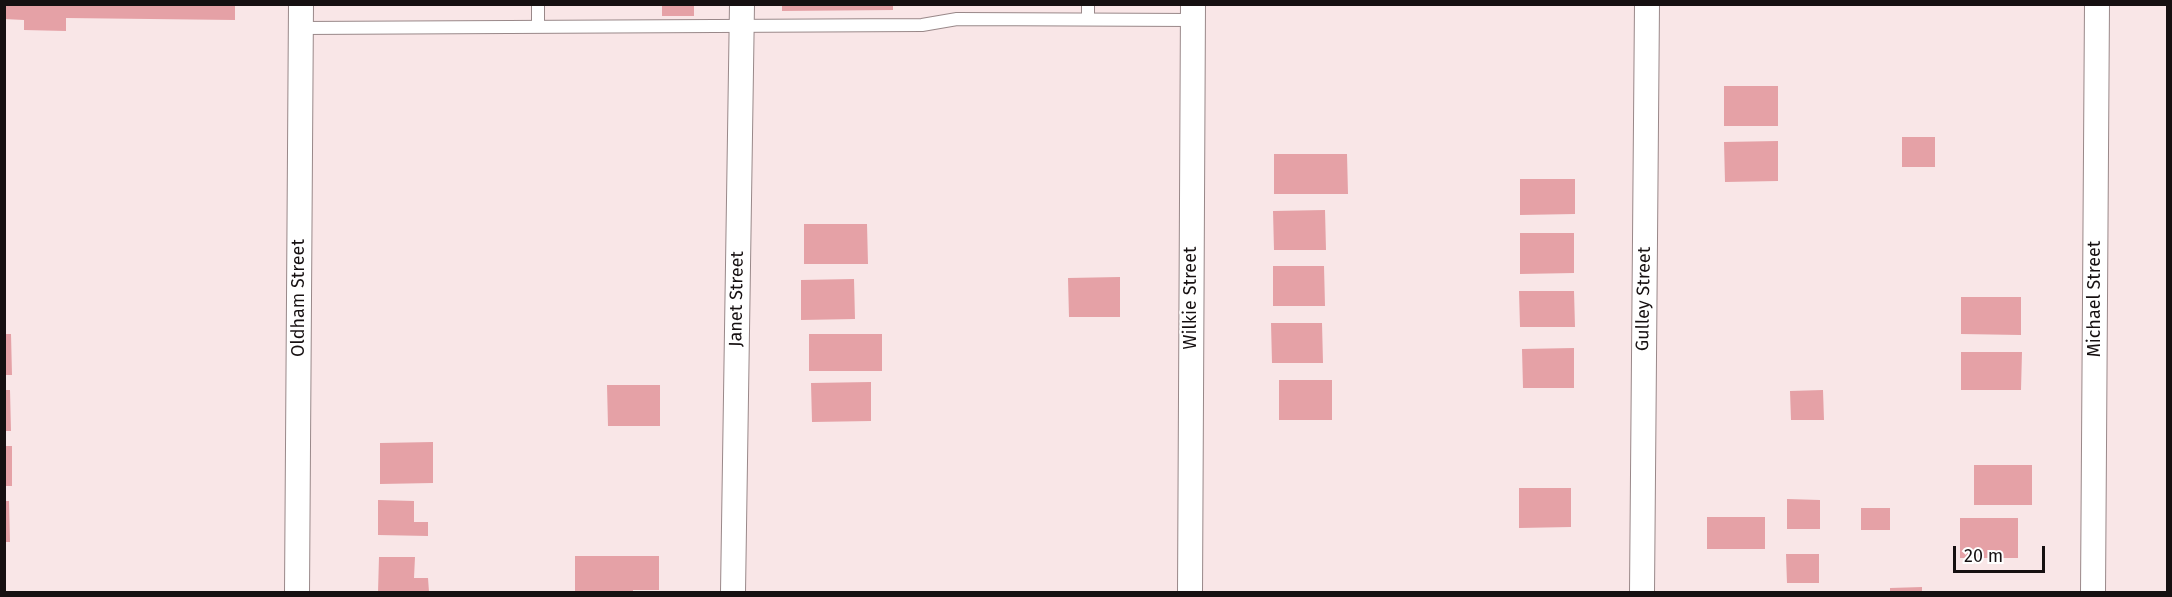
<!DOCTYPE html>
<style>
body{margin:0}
#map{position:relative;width:2172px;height:597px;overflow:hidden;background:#f9e6e7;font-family:"Fira Sans",sans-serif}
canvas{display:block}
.frame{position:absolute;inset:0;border:6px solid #161011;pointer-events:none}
.scale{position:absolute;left:1953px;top:546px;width:92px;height:27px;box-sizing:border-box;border:3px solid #161011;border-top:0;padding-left:8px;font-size:18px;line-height:21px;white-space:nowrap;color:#161011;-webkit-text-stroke:4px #fff;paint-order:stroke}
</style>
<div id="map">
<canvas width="2172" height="597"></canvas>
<div class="frame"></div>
<div class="scale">20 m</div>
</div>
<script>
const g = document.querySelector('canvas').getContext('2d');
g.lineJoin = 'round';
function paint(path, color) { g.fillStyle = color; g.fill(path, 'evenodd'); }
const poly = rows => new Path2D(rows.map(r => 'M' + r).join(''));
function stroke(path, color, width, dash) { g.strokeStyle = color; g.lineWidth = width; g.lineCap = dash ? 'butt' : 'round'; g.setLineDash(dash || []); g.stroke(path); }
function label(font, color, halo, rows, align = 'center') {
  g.font = font + ' "Fira Sans",sans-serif'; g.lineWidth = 4.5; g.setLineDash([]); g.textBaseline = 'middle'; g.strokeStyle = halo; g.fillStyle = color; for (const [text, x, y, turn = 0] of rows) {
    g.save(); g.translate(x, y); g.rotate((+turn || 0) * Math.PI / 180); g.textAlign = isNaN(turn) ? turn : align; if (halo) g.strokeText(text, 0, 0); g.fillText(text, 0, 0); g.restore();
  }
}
paint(poly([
 [4,4,235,4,235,20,66,18,66,31,24,30,24,20,4,19],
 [662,4,694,4,694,16,662,16],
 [782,4,893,4,893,10,782,11],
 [1724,86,1778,86,1778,126,1724,126],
 [1902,137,1935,137,1935,167,1902,167],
 [1778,141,1778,181,1725,182,1724,142],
 [1274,154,1347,154,1348,194,1274,194],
 [1520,179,1575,179,1575,214,1520,215],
 [1325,210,1326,250,1274,250,1273,211],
 [804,224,867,224,868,264,804,264],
 [1520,233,1574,233,1574,273,1520,274],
 [1273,266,1324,266,1325,306,1273,306],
 [1120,277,1120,317,1069,317,1068,278],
 [854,279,855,319,801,320,801,280],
 [1519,291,1574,291,1575,327,1520,327],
 [1961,297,2021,297,2021,335,1961,334],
 [1271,323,1322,323,1323,363,1272,363],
 [4,334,11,334,12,375,4,375],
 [809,334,882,334,882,371,809,371],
 [1574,348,1574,388,1523,388,1522,349],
 [1961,352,2022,352,2021,390,1961,390],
 [1279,380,1332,380,1332,420,1279,420],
 [871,382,871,421,812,422,811,383],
 [607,385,660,385,660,426,608,426],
 [4,390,10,390,11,431,4,431],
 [1823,390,1824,420,1791,420,1790,391],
 [433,442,433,483,380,484,380,443],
 [4,446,12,446,12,486,4,486],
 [1974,465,2032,465,2032,505,1974,505],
 [1519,488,1571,488,1571,527,1519,528],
 [1787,499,1820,500,1820,529,1787,529],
 [378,500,414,501,414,522,428,522,428,536,378,535],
 [4,501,9,501,10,542,4,542],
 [1861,508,1890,508,1890,530,1861,530],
 [1707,517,1765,517,1765,549,1707,549],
 [1960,518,2018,518,2018,558,1960,558],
 [1786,554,1819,554,1819,583,1787,583],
 [575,556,659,556,659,590,633,590,633,592,575,592],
 [379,557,415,557,414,578,428,578,429,592,378,592],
 [1922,587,1922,592,1890,592,1890,588]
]), '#e5a1a6');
const lane = poly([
 [1088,4,1088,19],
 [538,27,538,4],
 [301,28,922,25,957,19,1193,20]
]);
const street = poly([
 [297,592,301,4],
 [733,592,742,4],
 [1190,592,1193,4],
 [1642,592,1647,4],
 [2093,592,2097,4]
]);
stroke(lane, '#998889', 14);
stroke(street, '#998889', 26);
stroke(lane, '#fff', 12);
stroke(street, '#fff', 24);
label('18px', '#161011', '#fff', [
 ["Oldham Street",299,298,-90],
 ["Wilkie Street",1191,298,-90],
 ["Janet Street",737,299,-89],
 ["Gulley Street",1644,299,-89],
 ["Michael Street",2095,299,-90]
]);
</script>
